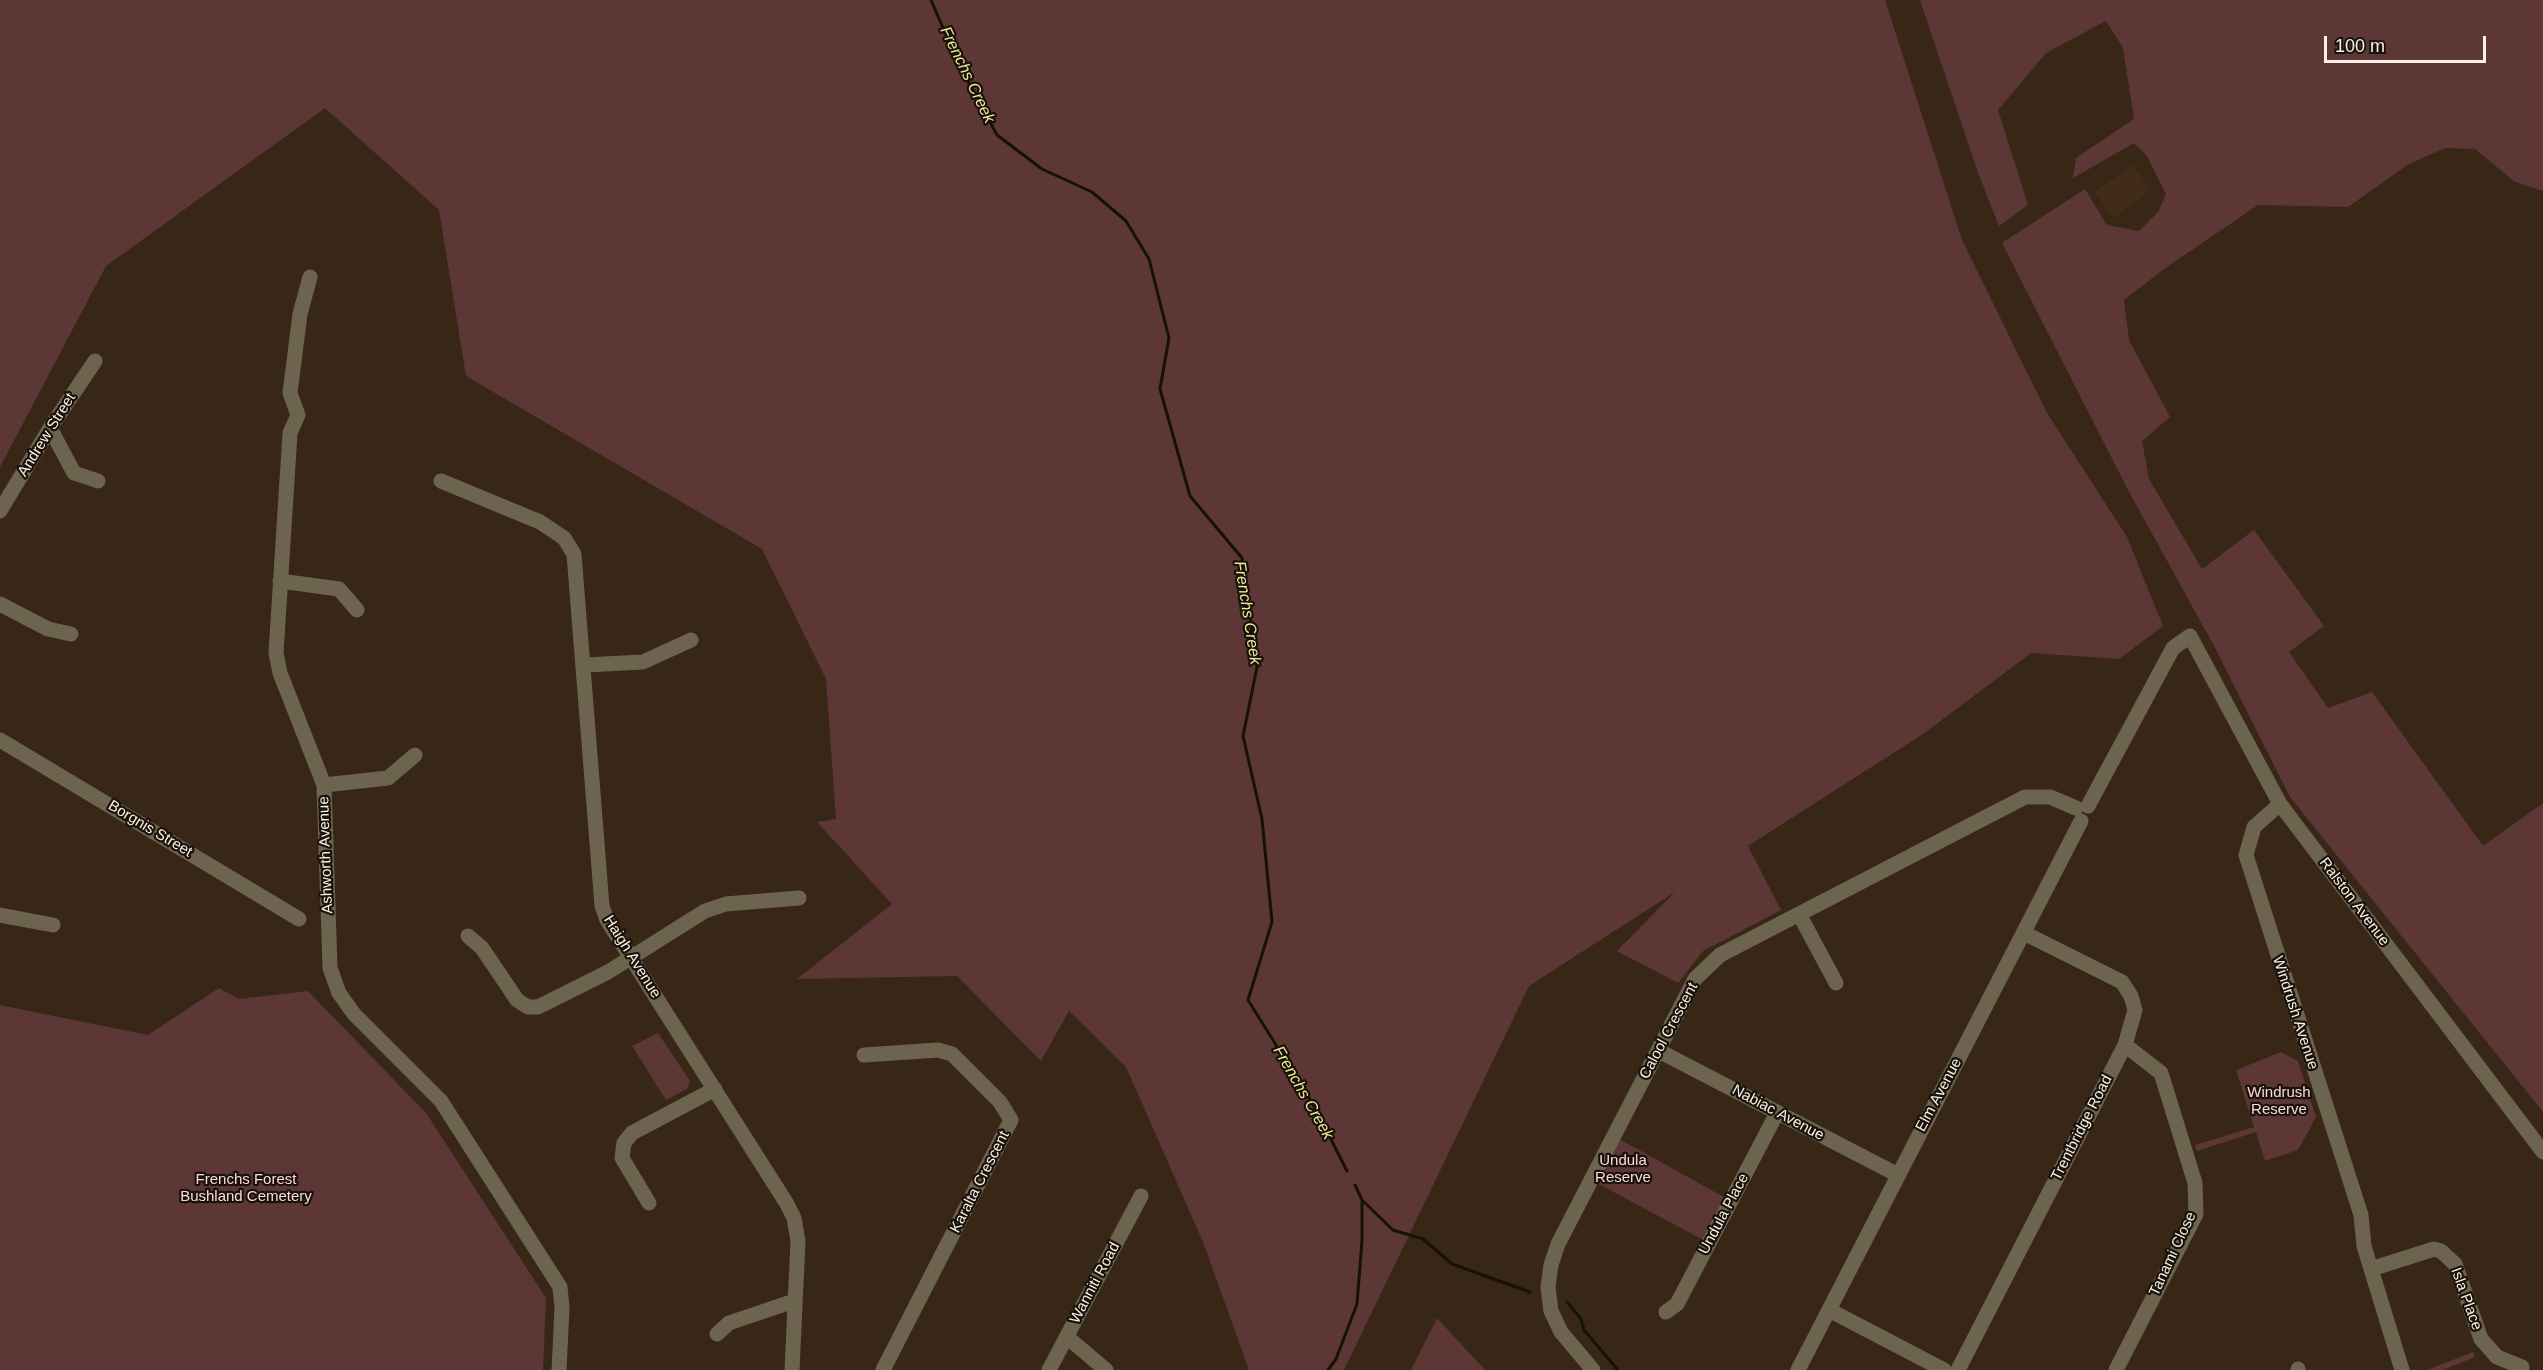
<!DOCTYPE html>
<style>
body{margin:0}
#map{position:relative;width:2543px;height:1370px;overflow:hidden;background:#382717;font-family:Arial,sans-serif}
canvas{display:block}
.scale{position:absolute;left:2324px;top:36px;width:162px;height:27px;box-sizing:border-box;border:3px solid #fcf0e6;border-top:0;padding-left:8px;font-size:18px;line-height:21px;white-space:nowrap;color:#fcf0e6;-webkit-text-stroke:4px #19120b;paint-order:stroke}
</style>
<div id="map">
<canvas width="2543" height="1370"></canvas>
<div class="scale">100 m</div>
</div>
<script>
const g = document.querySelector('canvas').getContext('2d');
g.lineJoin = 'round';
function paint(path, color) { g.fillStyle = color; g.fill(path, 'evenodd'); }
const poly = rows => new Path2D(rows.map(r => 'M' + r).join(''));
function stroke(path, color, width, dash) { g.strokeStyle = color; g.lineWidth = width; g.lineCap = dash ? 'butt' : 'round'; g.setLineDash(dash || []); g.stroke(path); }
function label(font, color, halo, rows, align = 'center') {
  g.font = font + ' Arial,sans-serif'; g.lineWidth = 4.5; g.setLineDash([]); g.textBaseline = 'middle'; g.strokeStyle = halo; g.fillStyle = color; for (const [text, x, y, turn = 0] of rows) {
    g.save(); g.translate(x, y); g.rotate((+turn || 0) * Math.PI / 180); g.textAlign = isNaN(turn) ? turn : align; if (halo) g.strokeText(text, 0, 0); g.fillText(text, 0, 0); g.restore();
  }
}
paint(poly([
 [2133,165,2151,190,2113,218,2094,192]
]), '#432c17');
paint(poly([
 [0,0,1885,0,1962,240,2047,413,2127,537,2163,626,2119,659,2031,653,1923,734,1748,846,1781,910,1703,951,1678,983,1617,951,1675,892,1529,986,1344,1370,1249,1370,1203,1242,1126,1067,1069,1011,1041,1061,957,976,797,979,892,904,817,822,836,819,826,679,762,549,466,376,439,210,325,108,106,266,0,467],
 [1920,0,2543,0,2543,191,2515,182,2475,149,2445,148,2407,165,2348,207,2258,205,2164,269,2124,300,2129,340,2170,417,2142,441,2149,479,2202,569,2254,530,2324,626,2289,652,2328,708,2372,692,2483,846,2543,803,2543,1112,2290,797,2213,644,2128,490,2002,243,2085,189,2107,225,2139,231,2158,212,2166,194,2147,156,2134,143,2073,178,2076,158,2134,119,2123,48,2106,21,2046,53,1998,110,2028,205,1999,226,1977,170],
 [219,988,239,999,308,991,426,1113,546,1298,543,1370,0,1370,0,1005,148,1035],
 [658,1033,690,1081,687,1089,666,1100,632,1046],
 [2281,1052,2298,1061,2316,1117,2298,1150,2265,1161,2256,1132,2197,1151,2195,1145,2254,1127,2236,1070],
 [1614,1136,1731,1201,1709,1243,1591,1180],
 [1437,1318,1485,1370,1411,1370],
 [2473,1352,2475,1357,2443,1370,2427,1370]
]), '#5c3735');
stroke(poly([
 [931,0,958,63,997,135,1042,169,1092,192,1126,221,1149,259,1169,338,1160,389,1190,496,1242,558,1257,667,1243,736,1262,819,1272,922,1248,1000,1314,1106,1347,1171],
 [1362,1200,1393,1230,1423,1239,1452,1264,1530,1292],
 [1567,1302,1581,1319,1584,1330,1618,1370],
 [1328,1370,1336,1359,1357,1304,1362,1240,1362,1200,1355,1185]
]), '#161400', 3);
stroke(poly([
 [310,277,300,314,290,393,298,415,290,433,276,653,280,673,324,785,330,968,339,993,354,1014,441,1101,560,1287,562,1308,559,1370],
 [50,428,74,473,98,481],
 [441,481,540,522,564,538,574,554,602,906,607,920,787,1204,794,1218,798,1241,792,1370],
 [0,511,50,428,95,361],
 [280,581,339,589,357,610],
 [0,604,48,629,71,634],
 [585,665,643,662,691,640],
 [0,740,299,919],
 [324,785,388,778,415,755],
 [2280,804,2254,827,2246,855,2361,1215,2364,1246,2402,1370],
 [2088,806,2173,648,2190,636,2280,804,2543,1152],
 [1799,914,1836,983],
 [0,915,53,925],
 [468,936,482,948,517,1000,528,1007,538,1007,608,972,705,911,726,904,799,898],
 [1659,1051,1898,1175],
 [864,1055,938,1050,952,1054,1000,1102,1011,1120,883,1370],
 [649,1203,622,1158,624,1143,632,1133,715,1089],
 [2371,1269,2434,1249,2441,1251,2455,1264,2481,1339,2497,1357,2522,1367],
 [1829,1310,1944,1370],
 [1666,1312,1677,1304,1777,1113],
 [717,1334,729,1323,794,1301],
 [1067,1337,1106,1370],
 [2298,1369,2298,1370],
 [1049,1370,1141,1196],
 [1593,1370,1561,1332,1551,1311,1548,1287,1551,1265,1558,1244,1695,979,1720,955,2025,797,2050,797,2076,808],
 [1798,1370,2081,821],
 [1958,1370,2125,1045,2135,1010,2131,996,2122,982,2024,933],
 [2116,1370,2196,1214,2195,1183,2161,1073,2125,1045]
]), '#6d6450', 15);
label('15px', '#fcf0e6', '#19120b', [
 ["Andrew Street",47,435,-58],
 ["Borgnis Street",150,829,31],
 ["Ashworth Avenue",326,855,-92],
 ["Ralston Avenue",2354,902,53],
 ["Haigh Avenue",632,957,58],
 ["Windrush Avenue",2295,1013,72],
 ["Calool Crescent",1669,1031,-62],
 ["Elm Avenue",1939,1095,-62],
 ["Nabiac Avenue",1778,1113,28],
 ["Trentbridge Road",2082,1128,-63],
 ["Karalta Crescent",980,1182,-63],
 ["Undula Place",1724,1214,-62],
 ["Tanami Close",2173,1254,-65],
 ["Wanniti Road",1095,1283,-62],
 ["Isla Place",2466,1299,70]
]);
label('15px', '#fdd9d7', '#19120b', [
 ["Windrush",2279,1093],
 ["Reserve",2279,1110],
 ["Undula",1623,1161],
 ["Reserve",1623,1178],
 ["Frenchs Forest",246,1180],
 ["Bushland Cemetery",246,1197]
]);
label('italic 16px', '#eee997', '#19120b', [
 ["Frenchs Creek",967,75,64],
 ["Frenchs Creek",1247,613,81],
 ["Frenchs Creek",1303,1093,60]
]);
</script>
